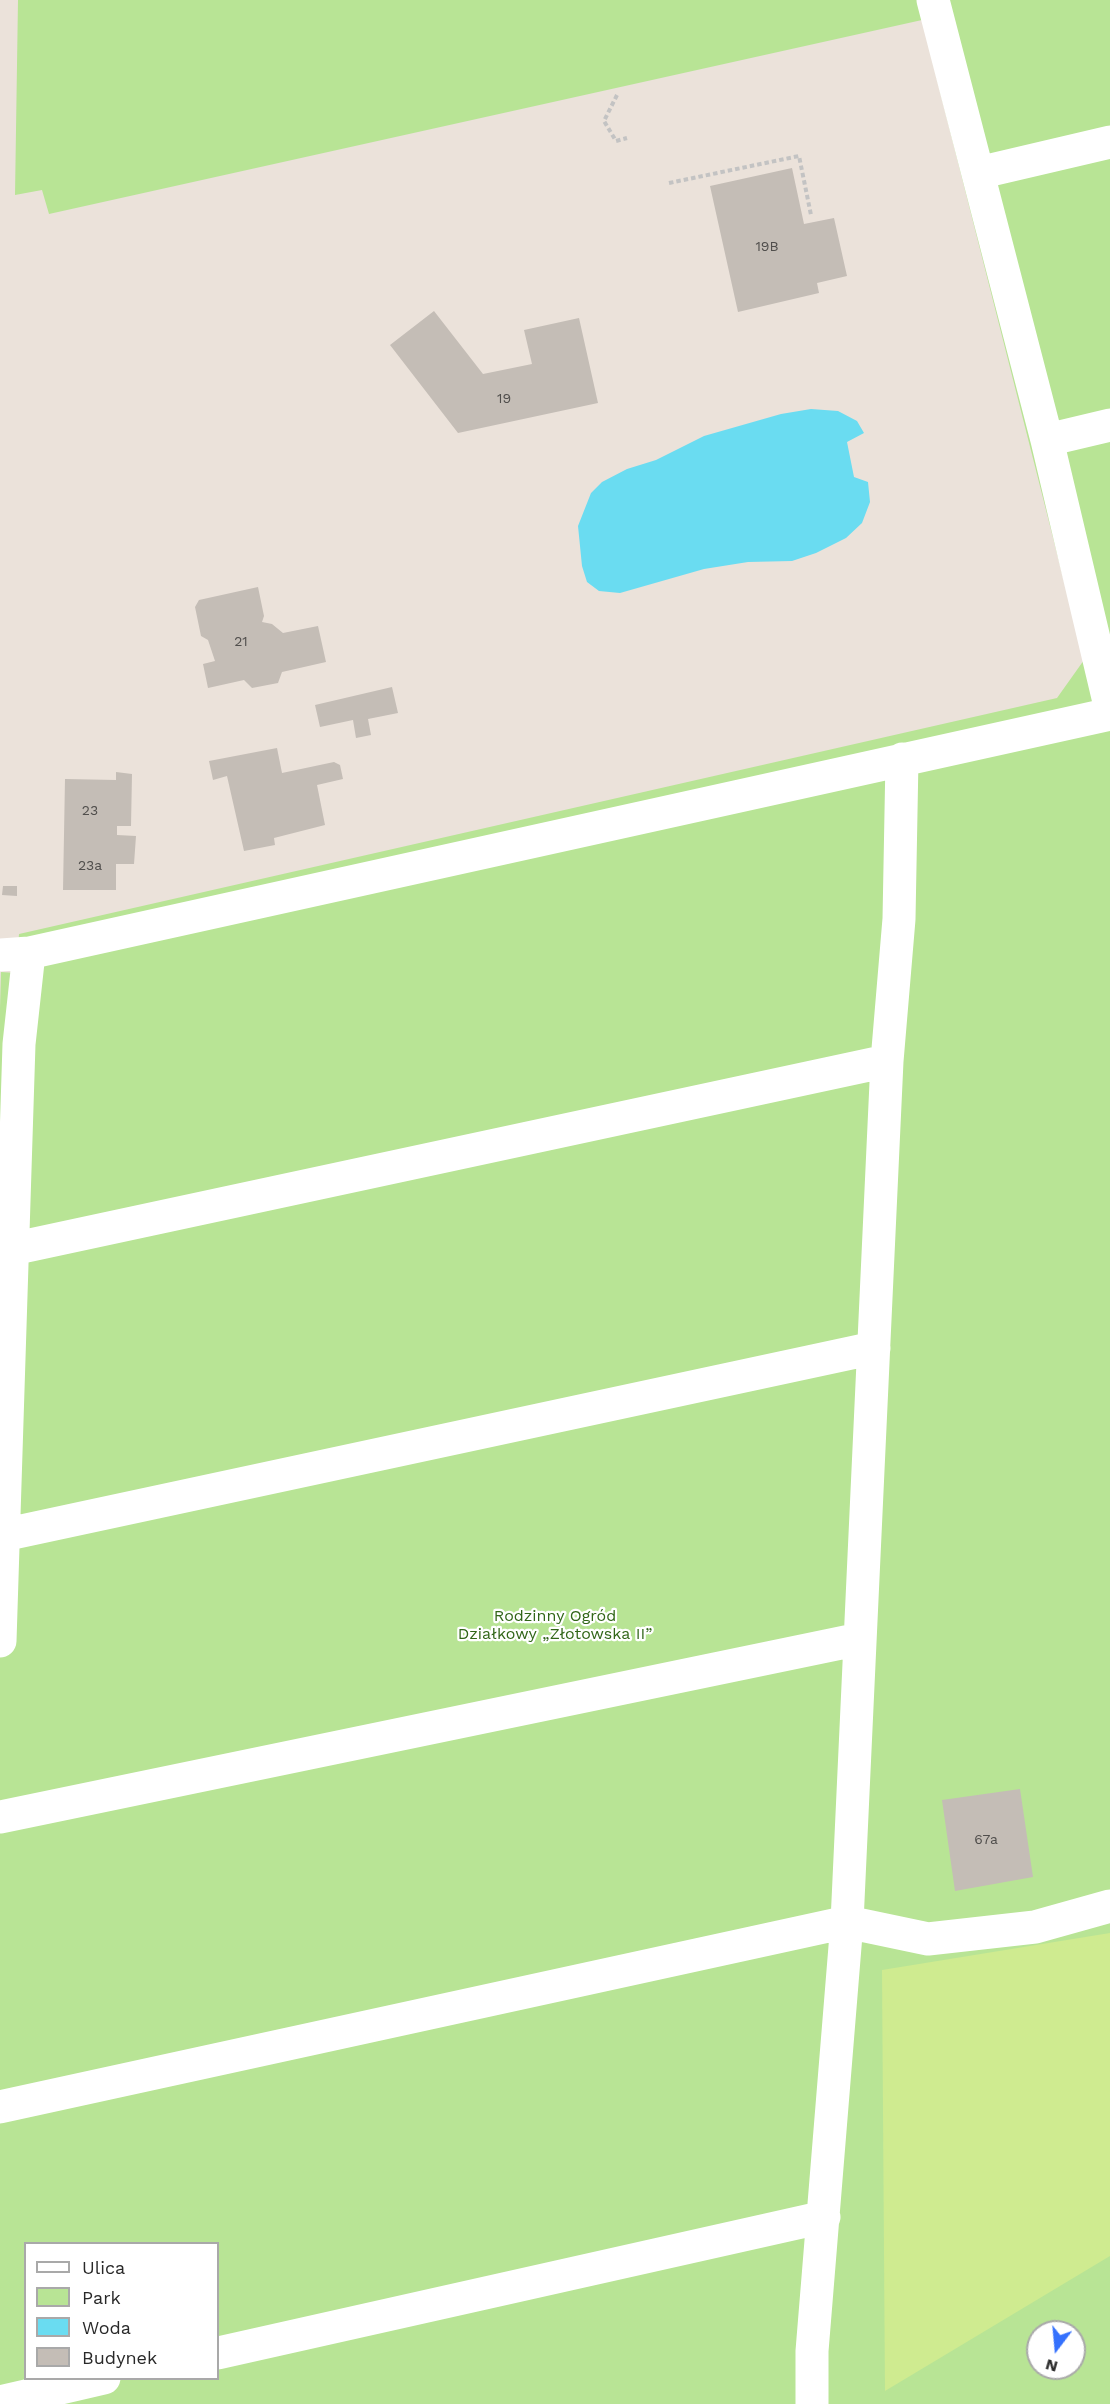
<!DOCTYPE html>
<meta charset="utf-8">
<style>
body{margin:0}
#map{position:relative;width:1110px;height:2404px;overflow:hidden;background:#ebe2da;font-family:"Work Sans",sans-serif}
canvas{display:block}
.legend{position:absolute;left:24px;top:2242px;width:195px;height:138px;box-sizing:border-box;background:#fff;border:2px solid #a9a9a9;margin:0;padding:8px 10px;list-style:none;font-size:18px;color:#292929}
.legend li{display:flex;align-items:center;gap:12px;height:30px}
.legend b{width:30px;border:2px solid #a9a9a9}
.north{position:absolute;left:1026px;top:2320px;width:60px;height:60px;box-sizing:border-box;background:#fff;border:2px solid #a9a9a9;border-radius:50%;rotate:196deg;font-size:16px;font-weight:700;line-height:24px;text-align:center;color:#292929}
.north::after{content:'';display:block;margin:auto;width:21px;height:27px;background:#3571fd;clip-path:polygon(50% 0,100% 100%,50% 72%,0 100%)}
</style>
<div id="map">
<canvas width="1110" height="2404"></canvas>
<ul class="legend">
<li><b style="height:8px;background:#fff"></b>Ulica</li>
<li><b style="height:16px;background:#b8e495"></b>Park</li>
<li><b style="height:16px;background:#6adcf1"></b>Woda</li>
<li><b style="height:16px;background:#c4bdb6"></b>Budynek</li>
</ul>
<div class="north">N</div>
</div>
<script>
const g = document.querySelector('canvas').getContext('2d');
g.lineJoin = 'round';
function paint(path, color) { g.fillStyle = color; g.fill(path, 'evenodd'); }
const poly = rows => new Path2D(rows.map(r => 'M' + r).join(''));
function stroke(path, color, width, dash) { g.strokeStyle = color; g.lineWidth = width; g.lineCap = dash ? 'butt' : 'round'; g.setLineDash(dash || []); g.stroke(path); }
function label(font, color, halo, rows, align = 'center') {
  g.font = font + ' "Work Sans",sans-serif'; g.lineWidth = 4.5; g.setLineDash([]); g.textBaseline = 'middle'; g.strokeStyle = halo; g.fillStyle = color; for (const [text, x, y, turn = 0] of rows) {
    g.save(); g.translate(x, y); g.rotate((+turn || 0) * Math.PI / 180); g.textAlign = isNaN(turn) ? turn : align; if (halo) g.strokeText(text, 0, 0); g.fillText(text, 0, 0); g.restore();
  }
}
paint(poly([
 [18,0,1110,0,1110,2404,0,2404,0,1008,1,972,16,973,19,934,1057,698,1084,660,922,20,49,214,42,190,15,195],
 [26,2244,218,2244,218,2378,26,2378],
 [1038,2332,1074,2332,1074,2368,1038,2368]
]), '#b8e495');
paint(poly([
 [1110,1933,1110,2256,885,2391,882,1970]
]), '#cfeb90');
paint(poly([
 [811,409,838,411,857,421,864,433,847,442,854,477,868,482,870,502,862,523,846,538,816,553,792,561,748,562,704,569,620,593,599,591,587,582,582,566,578,526,591,493,602,482,627,469,656,460,704,436,781,414]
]), '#6adcf1');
paint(poly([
 [792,168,804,224,834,218,847,276,817,283,819,293,738,312,710,186],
 [434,311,483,374,532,364,524,330,579,318,598,403,458,433,390,345],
 [258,587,264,616,262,622,272,624,283,633,318,626,326,662,282,672,278,683,252,688,244,680,208,688,203,664,215,661,208,640,201,636,195,607,199,600],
 [392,687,398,713,368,719,371,735,356,738,353,720,320,727,315,705],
 [277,748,282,773,334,762,340,765,343,779,317,785,325,825,274,838,275,845,244,851,227,776,213,780,209,761],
 [116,772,132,774,131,826,117,826,117,835,136,836,134,864,116,864,116,890,63,890,65,779,116,780],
 [3,886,17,886,17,896,2,895],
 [1020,1789,1033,1877,955,1891,942,1800]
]), '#c4bdb6');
stroke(poly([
 [617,95,604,121,616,141,627,138],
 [669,183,799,156,811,215]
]), '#c3c3c3', 4, [4.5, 3]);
stroke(poly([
 [933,0,1047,440,1110,706],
 [978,173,1110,142],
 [1047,440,1110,425],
 [0,955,29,953,1110,714],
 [12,1249,887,1061],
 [3,1535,874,1348],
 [0,1641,19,1044,29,953],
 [0,1817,860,1639],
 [0,2107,847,1922,928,1939,1035,1927,1110,1906],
 [218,2353,824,2217],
 [0,2402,104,2378],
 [812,2404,812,2351,847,1922,887,1061,899,919,902,759]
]), '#fff', 33);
label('14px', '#504e4c', null, [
 ["19B",767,247],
 ["19",504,399],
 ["21",241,642],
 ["23",90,811],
 ["23a",90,866],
 ["67a",986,1840]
]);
label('16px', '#316618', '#fff', [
 ["Rodzinny Ogród",555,1616],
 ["Działkowy „Złotowska II”",555,1634]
]);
</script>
